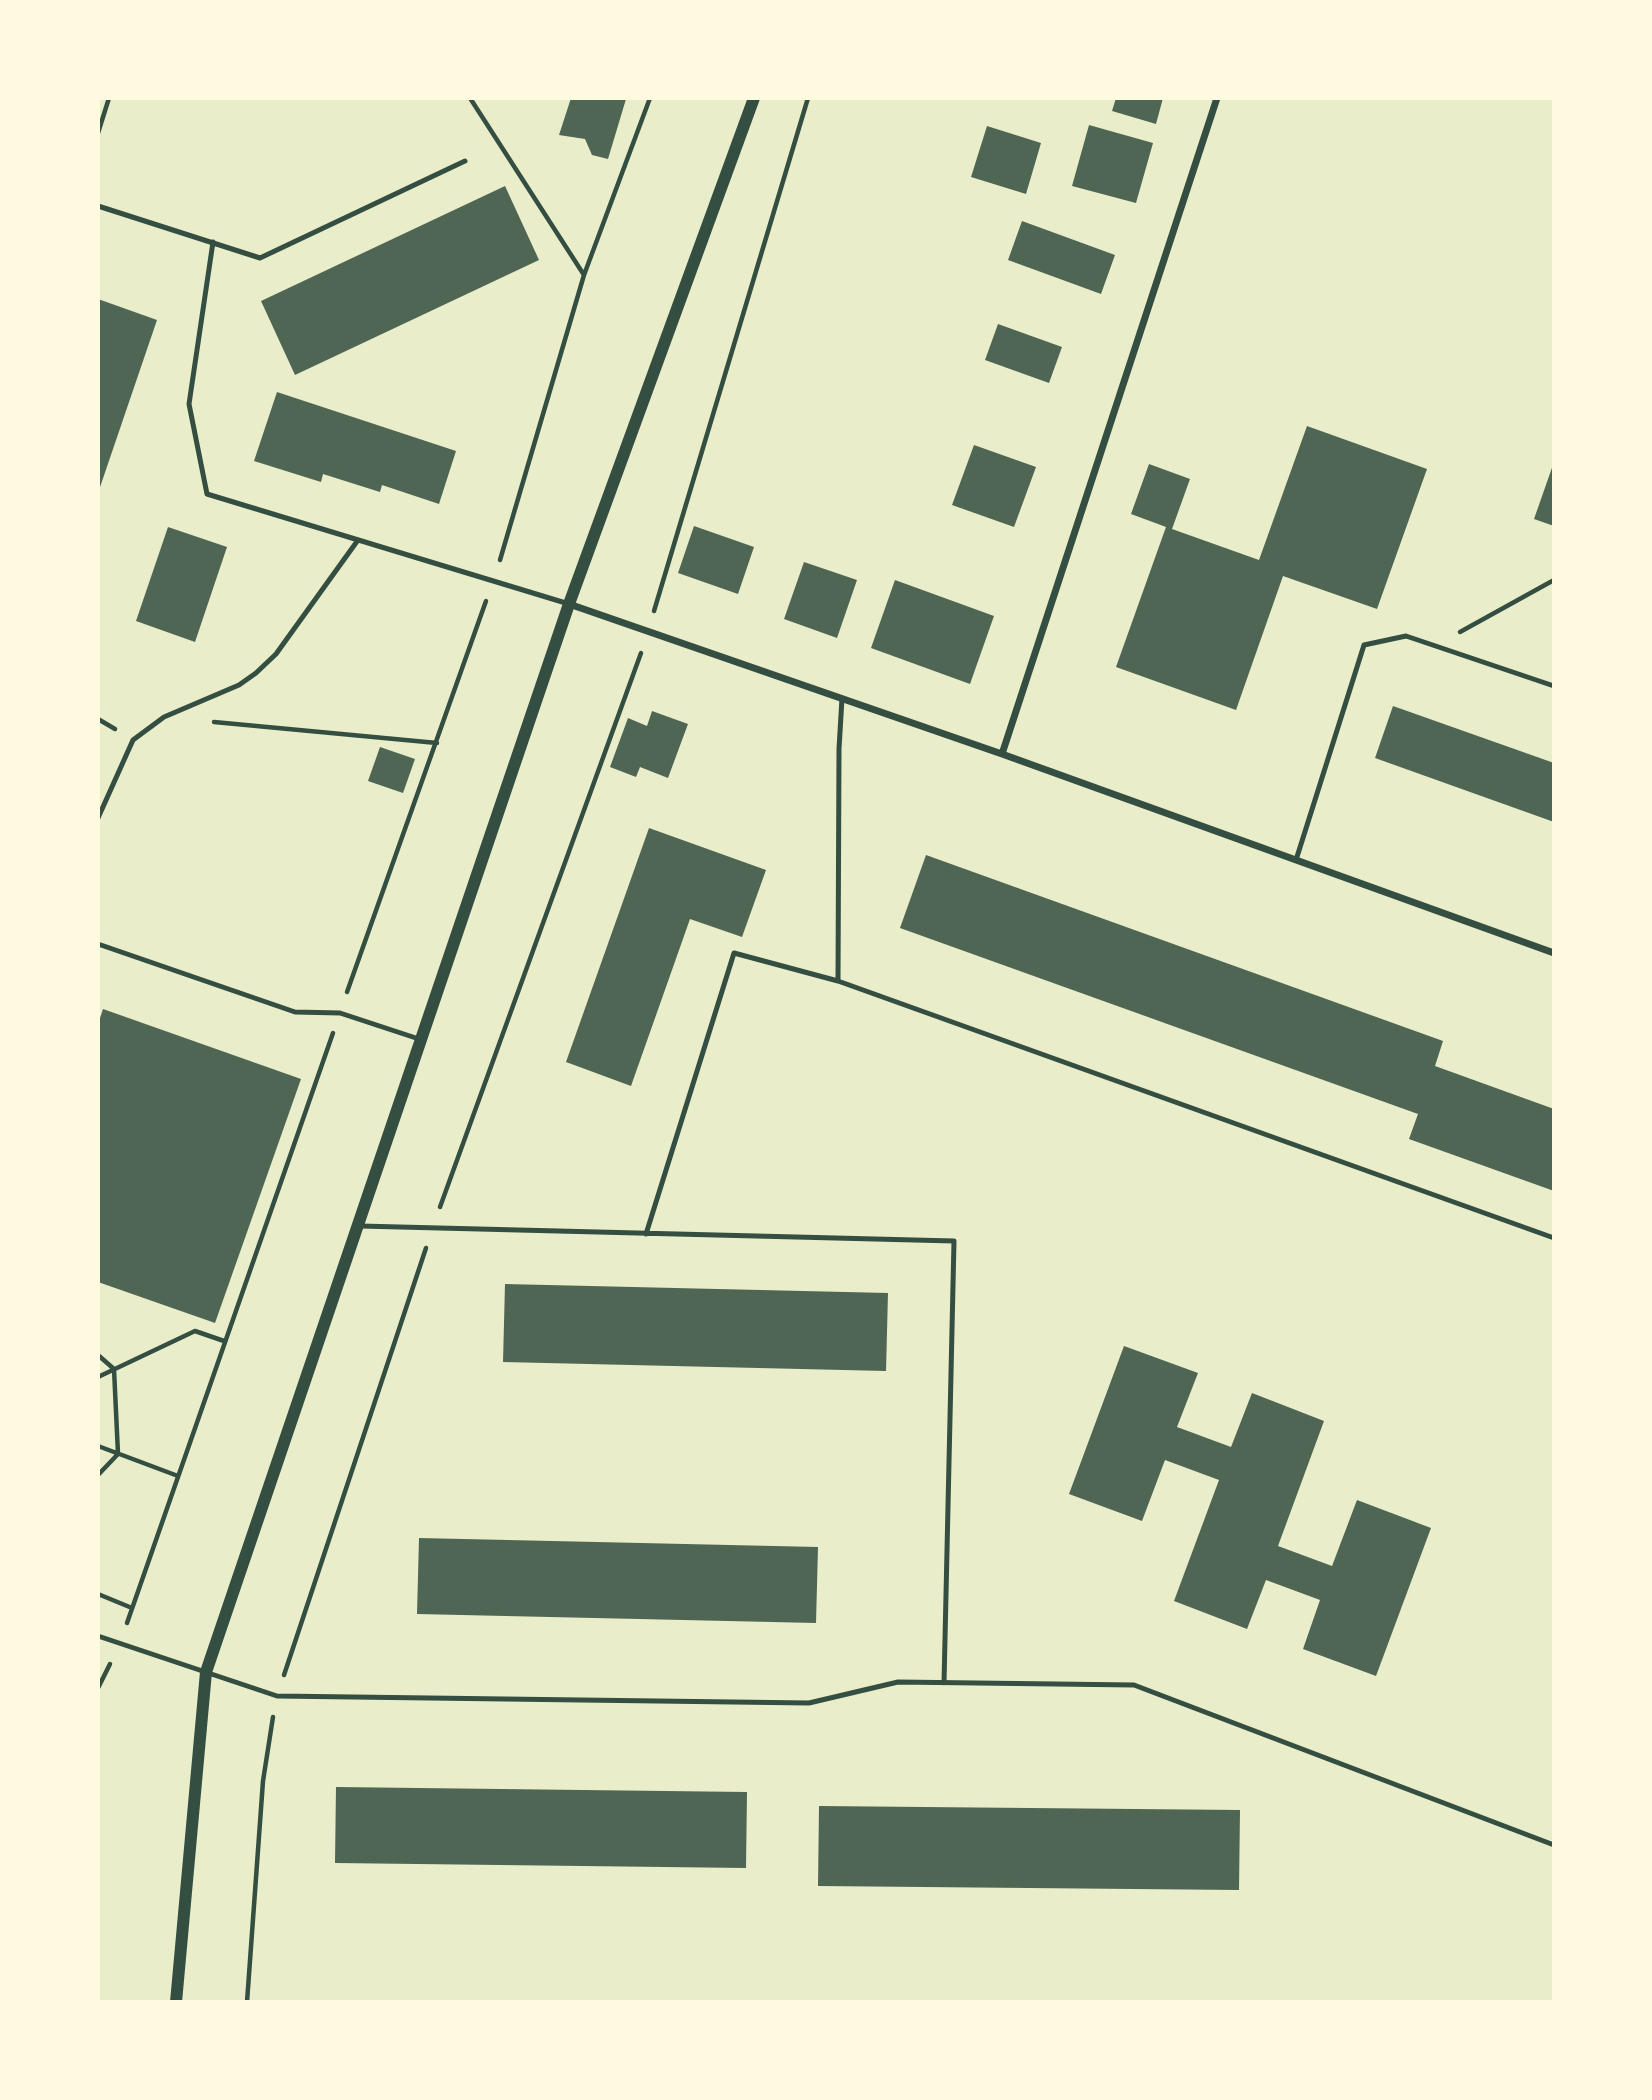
<!DOCTYPE html>
<style>
body{margin:0}
#map{position:relative;width:1652px;height:2100px;overflow:hidden;background:#e9edc9;font-family:"Roboto Serif",serif}
canvas{display:block}
.frame{position:absolute;inset:0;border:100px solid #fefae0;pointer-events:none}
</style>
<div id="map">
<canvas width="1652" height="2100"></canvas>
<div class="frame"></div>
</div>
<script>
const g = document.querySelector('canvas').getContext('2d');
g.lineJoin = 'round';
function paint(path, color) { g.fillStyle = color; g.fill(path, 'evenodd'); }
const poly = rows => new Path2D(rows.map(r => 'M' + r).join(''));
function stroke(path, color, width, dash) { g.strokeStyle = color; g.lineWidth = width; g.lineCap = dash ? 'butt' : 'round'; g.setLineDash(dash || []); g.stroke(path); }
paint(poly([
 [571,98,626,99,608,159,592,155,585,139,559,135],
 [1116,98,1163,98,1156,124,1112,111],
 [1089,125,1153,143,1136,203,1072,186],
 [987,126,1041,143,1026,194,971,177],
 [505,186,539,260,295,375,261,301],
 [1022,221,1115,255,1101,294,1008,260],
 [98,299,157,320,98,493],
 [998,324,1062,347,1049,383,985,360],
 [277,392,456,451,439,504,382,485,380,492,323,474,321,482,254,461],
 [1307,426,1427,469,1377,609,1283,576,1236,710,1116,667,1166,527,1131,514,1149,464,1190,479,1172,529,1259,560],
 [974,445,1036,467,1014,527,952,505],
 [1554,462,1554,526,1534,519],
 [694,526,754,547,738,594,678,573],
 [168,527,227,547,195,642,136,621],
 [804,562,857,580,837,638,784,619],
 [895,580,994,616,970,684,871,648],
 [1393,706,1554,763,1554,822,1375,758],
 [652,711,688,724,668,778,640,767,636,777,610,767,628,718,647,726],
 [380,747,415,759,403,793,368,781],
 [649,828,766,870,742,937,690,919,631,1086,566,1062],
 [926,855,1443,1041,1435,1066,1554,1109,1554,1191,1409,1139,1418,1114,900,928],
 [103,1009,301,1079,215,1323,98,1282,98,1024],
 [505,1284,888,1293,886,1371,503,1362],
 [1124,1346,1198,1373,1177,1427,1231,1447,1252,1393,1324,1421,1278,1546,1332,1566,1357,1500,1431,1528,1376,1676,1303,1649,1320,1600,1266,1580,1247,1629,1174,1601,1219,1480,1165,1460,1142,1521,1069,1494],
 [419,1538,818,1547,816,1623,417,1614],
 [336,1787,747,1792,746,1868,335,1863],
 [819,1806,1240,1810,1239,1890,818,1886]
]), '#4f6655');
stroke(poly([
 [470,98,584,275],
 [98,133,109,98],
 [500,560,584,275,650,98],
 [654,611,808,98],
 [1460,632,1554,580],
 [98,719,115,729],
 [214,722,437,743],
 [347,992,486,601],
 [440,1207,641,653],
 [98,1355,114,1369,118,1454,98,1475],
 [98,1377,195,1331,224,1341],
 [98,1446,178,1476],
 [98,1594,132,1608],
 [127,1623,333,1033],
 [284,1675,426,1248],
 [98,1688,110,1664],
 [247,2002,263,1781,273,1717]
]), '#344e41', 4.5);
stroke(poly([
 [98,206,260,258,465,161],
 [213,242,189,404,207,494,569,604],
 [98,818,133,740,164,717,239,685,256,673,276,654,358,540],
 [1296,860,1364,645,1406,636,1554,686],
 [98,944,295,1012,340,1013,419,1039],
 [838,981,839,749,842,698],
 [360,1226,954,1241,944,1683],
 [646,1234,734,953,838,981,1554,1238],
 [98,1636,277,1696,809,1703,898,1682,1134,1685,1554,1845]
]), '#344e41', 5);
stroke(poly([
 [569,604,1002,754,1554,953],
 [1002,754,1217,98]
]), '#344e41', 7);
stroke(poly([
 [176,2002,206,1672,569,604,754,98]
]), '#344e41', 12);
</script>
